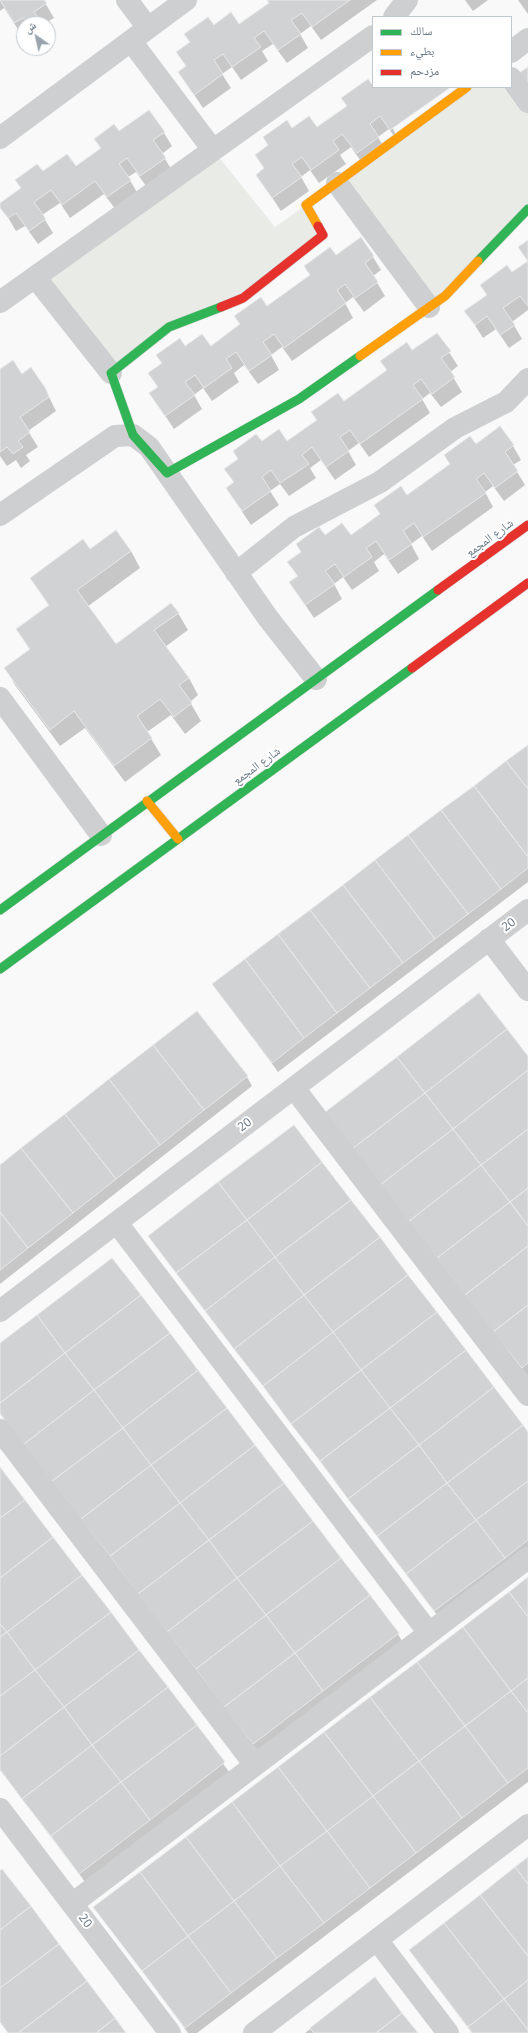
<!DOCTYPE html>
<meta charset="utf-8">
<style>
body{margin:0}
#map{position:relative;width:528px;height:2033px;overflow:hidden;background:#f9f9f9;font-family:"Open Sans","Noto Naskh Arabic",sans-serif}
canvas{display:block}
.legend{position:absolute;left:372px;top:16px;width:140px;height:72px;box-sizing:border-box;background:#fff;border:1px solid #c1c8cd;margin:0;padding:5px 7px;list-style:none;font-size:12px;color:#657683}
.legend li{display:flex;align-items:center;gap:8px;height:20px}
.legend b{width:20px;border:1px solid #c1c8cd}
.north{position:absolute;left:16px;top:16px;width:40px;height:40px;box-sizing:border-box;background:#fff;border:1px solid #c1c8cd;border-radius:50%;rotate:326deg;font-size:11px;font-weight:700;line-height:16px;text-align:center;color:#657683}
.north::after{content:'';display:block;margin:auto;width:14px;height:18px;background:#99a4ac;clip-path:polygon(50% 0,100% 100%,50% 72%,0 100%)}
</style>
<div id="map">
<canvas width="528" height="2033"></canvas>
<ul class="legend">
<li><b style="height:5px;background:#30b455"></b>سالك</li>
<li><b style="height:5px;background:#ff9f0a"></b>بطيء</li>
<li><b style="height:5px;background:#e5322d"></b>مزدحم</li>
</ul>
<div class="north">ش</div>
</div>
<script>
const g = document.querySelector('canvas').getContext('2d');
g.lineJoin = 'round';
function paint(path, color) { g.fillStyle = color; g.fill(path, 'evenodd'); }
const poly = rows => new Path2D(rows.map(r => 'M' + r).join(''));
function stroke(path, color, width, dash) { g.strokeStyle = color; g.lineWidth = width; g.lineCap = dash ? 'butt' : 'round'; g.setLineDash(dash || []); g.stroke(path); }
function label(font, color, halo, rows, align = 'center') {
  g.font = font + ' "Open Sans","Noto Naskh Arabic",sans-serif'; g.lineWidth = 4; g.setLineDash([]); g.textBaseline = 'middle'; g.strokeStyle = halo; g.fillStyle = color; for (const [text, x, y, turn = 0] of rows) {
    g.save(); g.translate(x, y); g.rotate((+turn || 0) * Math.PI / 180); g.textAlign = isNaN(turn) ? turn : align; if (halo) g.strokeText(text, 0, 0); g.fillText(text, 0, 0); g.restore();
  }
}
paint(poly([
 [467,87,511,87,528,102,528,209,429,307,337,183],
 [213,150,275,227,306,205,323,235,243,298,169,327,111,373,35,277]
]), '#e8ebe6');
paint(poly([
 [0,0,46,0,44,1,54,18,44,24,24,24,23,37,4,8,0,11],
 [267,0,377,0,321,40,311,26,300,34,308,48,287,63,273,44,262,51,268,61,241,80,232,67,222,74,231,88,203,108,179,72,186,67,213,26,239,26,270,4],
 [465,0,488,0,473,11],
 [518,0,528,0,528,14],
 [376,87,399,143,389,129,378,137,386,151,365,167,351,147,340,155,346,164,319,183,310,170,301,177,309,191,281,211,257,175,265,170,256,155,292,129,317,129,348,107,343,98],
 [119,132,164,133,172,146,162,154,173,172,149,190,136,172,128,177,138,194,116,210,104,194,70,218,60,203,42,215,53,233,38,244,25,226,16,231,0,204,42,173,76,168,101,149,95,139],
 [528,241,528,310,512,322,522,339,509,348,496,329,483,338,466,311,487,296,481,285,512,274,528,262,519,248],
 [336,256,373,257,381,270,373,276,385,296,364,312,353,297,345,303,353,318,292,361,282,347,271,355,279,370,258,384,244,365,234,373,239,382,212,401,203,388,194,395,202,409,174,429,150,393,158,388,149,373,162,364,157,356,185,347,210,347,311,276,305,266],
 [437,334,458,366,450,372,462,392,441,407,430,393,422,399,430,413,369,457,359,443,348,451,356,465,335,480,321,460,310,468,316,478,289,496,280,484,270,491,279,505,251,525,227,489,234,483,226,469,262,443,287,442,317,421,312,412,343,402,387,371,382,362,412,352],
 [0,371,21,375,45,389,56,411,28,431,38,447,26,455,30,461,21,468,16,460,7,466,0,456],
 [475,445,513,446,521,460,513,465,525,485,504,501,493,486,485,492,493,507,432,551,422,536,411,544,419,559,398,574,384,554,374,562,379,571,352,590,343,577,334,584,342,599,314,618,290,582,298,577,289,562,325,536,350,536,450,465,445,455],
 [90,550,131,551,140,568,87,607,116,645,178,613,188,630,165,647,189,678,198,695,190,702,201,721,185,734,171,715,147,732,161,755,125,782,85,728,60,746,15,685,6,668,30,650,17,630,49,606,31,578],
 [528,746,528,882,278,1072,213,984],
 [528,1058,528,1377,331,1123],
 [247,1077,252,1086,0,1284,0,1166],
 [149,1236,528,1433,528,1554,441,1620],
 [0,1345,398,1634,403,1643,259,1753,0,1414],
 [0,1469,230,1773,86,1883,0,1770],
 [528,1579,528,1782,197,2033,188,2033,95,1907],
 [528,1858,528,2033,472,2033,410,1951],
 [375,1979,417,2033,305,2033]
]), '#0003');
const building = poly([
 [0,0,44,0,47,3,34,12,39,18,30,24,23,18,14,23,0,0],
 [267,0,350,0,312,27,302,13,291,20,301,34,278,50,264,31,254,38,261,47,232,67,223,54,214,60,223,74,194,95,178,72,186,66,176,52,190,42,184,34,208,17,214,25,231,12,239,24,269,3,267,0],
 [528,67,528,86,519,73,528,67],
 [368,79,374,87,451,87,390,130,380,116,370,124,379,137,357,153,342,134,333,141,339,150,311,170,302,157,292,164,302,177,272,198,256,175,264,168,255,155,268,145,263,137,287,120,292,128,309,116,317,127,347,106,341,98,368,79],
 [149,110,165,132,153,140,166,158,140,176,127,158,119,164,131,180,107,197,95,181,62,205,51,190,34,202,46,219,29,231,16,213,8,218,0,208,0,203,21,188,15,180,37,164,43,171,67,154,76,166,101,148,94,139,114,124,119,131,149,110],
 [361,237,374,256,365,263,378,282,355,298,345,284,337,290,346,303,284,348,274,334,263,342,272,355,249,371,236,352,226,359,232,368,204,388,195,375,185,382,195,395,165,416,149,393,158,387,148,373,162,363,156,355,180,338,185,346,202,334,211,346,240,324,234,316,261,297,267,306,310,275,304,266,330,247,336,255,361,237],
 [528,240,528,306,520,296,503,308,515,325,500,335,487,316,475,325,464,311,487,295,480,285,507,265,512,272,528,261,518,247,528,240],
 [437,333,451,351,441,358,455,377,432,394,421,379,413,385,423,399,360,444,350,430,340,437,349,451,326,467,312,447,302,455,309,464,280,483,271,470,262,477,271,491,242,511,226,488,234,482,224,469,238,459,233,451,256,434,262,441,279,429,287,441,317,420,311,412,338,393,344,401,387,370,380,361,407,342,412,350,437,333],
 [13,360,22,374,31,367,46,389,49,397,20,417,30,432,18,441,23,447,13,454,7,447,0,452,0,369,13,360],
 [500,426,514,445,505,452,518,471,495,488,484,473,476,479,486,493,423,537,414,523,403,531,412,544,389,560,376,541,366,548,372,557,344,577,335,564,325,571,335,584,305,605,289,582,298,576,287,562,301,552,296,544,319,527,325,535,342,523,351,535,380,514,374,505,401,486,407,495,450,464,444,455,470,436,476,444,500,426],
 [116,530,131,551,77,590,116,644,171,603,179,613,154,630,189,678,179,685,192,703,174,717,160,699,137,716,152,738,114,766,74,711,50,730,4,668,30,649,16,629,49,605,30,578,83,539,90,549,116,530],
 [528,745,528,789,506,761,528,745],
 [506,761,528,789,528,857,474,786,506,761],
 [474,786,528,857,528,868,501,889,441,810,474,786],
 [441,810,501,889,468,914,408,835,441,810],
 [408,835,468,914,435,939,375,860,408,835],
 [375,860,435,939,403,963,343,885,375,860],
 [343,885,403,963,370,988,310,910,343,885],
 [310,910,370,988,337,1013,278,934,310,910],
 [278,934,337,1013,304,1038,245,959,278,934],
 [245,959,304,1038,272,1063,212,984,245,959],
 [479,993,507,1029,425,1093,397,1057,479,993],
 [197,1011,248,1076,204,1110,153,1045,197,1011],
 [507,1029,528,1056,528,1070,453,1129,425,1093,507,1029],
 [153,1045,204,1110,160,1145,109,1079,153,1045],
 [397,1057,425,1093,352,1149,324,1113,397,1057],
 [528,1070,528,1129,481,1165,453,1129,528,1070],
 [109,1079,160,1145,116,1179,65,1114,109,1079],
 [425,1093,453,1129,380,1185,352,1149,425,1093],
 [65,1114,116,1179,73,1213,21,1148,65,1114],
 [294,1125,322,1162,247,1220,218,1182,294,1125],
 [453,1129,481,1165,408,1222,380,1185,453,1129],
 [528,1129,528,1188,510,1202,481,1165,528,1129],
 [21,1148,73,1213,28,1248,0,1212,0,1165,21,1148],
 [322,1162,351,1200,275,1257,247,1220,322,1162],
 [481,1165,510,1202,437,1258,408,1222,481,1165],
 [218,1182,247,1220,176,1273,148,1236,218,1182],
 [528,1188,528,1226,510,1202,528,1188],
 [351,1200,380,1237,304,1295,275,1257,351,1200],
 [510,1202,528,1226,528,1246,465,1295,437,1258,510,1202],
 [0,1212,28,1248,0,1270,0,1212],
 [247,1220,275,1257,205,1311,176,1273,247,1220],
 [380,1237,408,1275,333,1332,304,1295,380,1237],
 [528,1246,528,1305,493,1332,465,1295,528,1246],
 [275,1257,304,1295,234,1349,205,1311,275,1257],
 [112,1258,141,1295,65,1353,37,1315,112,1258],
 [408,1275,437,1312,361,1370,333,1332,408,1275],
 [141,1295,170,1333,94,1390,65,1353,141,1295],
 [304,1295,333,1332,263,1386,234,1349,304,1295],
 [528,1305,528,1363,522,1368,493,1332,528,1305],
 [437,1312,466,1350,390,1408,361,1370,437,1312],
 [37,1315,65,1353,0,1403,0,1343,37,1315],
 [333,1332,361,1370,291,1424,263,1386,333,1332],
 [170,1333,198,1370,123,1428,94,1390,170,1333],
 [466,1350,494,1387,419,1445,390,1408,466,1350],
 [65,1353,94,1390,24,1444,0,1413,0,1403,65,1353],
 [198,1370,227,1408,151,1465,123,1428,198,1370],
 [361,1370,390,1408,320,1461,291,1424,361,1370],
 [494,1387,523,1425,447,1483,419,1445,494,1387],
 [94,1390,123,1428,52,1481,24,1444,94,1390],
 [227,1408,255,1445,180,1503,151,1465,227,1408],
 [390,1408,419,1445,348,1499,320,1461,390,1408],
 [523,1425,528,1432,528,1481,476,1520,447,1483,523,1425],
 [123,1428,151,1465,81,1519,52,1481,123,1428],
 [255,1445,284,1483,209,1540,180,1503,255,1445],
 [419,1445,447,1483,377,1536,348,1499,419,1445],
 [151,1465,180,1503,110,1556,81,1519,151,1465],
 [0,1467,25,1500,0,1518,0,1467],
 [528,1481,528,1540,505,1558,476,1520,528,1481],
 [284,1483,313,1521,237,1578,209,1540,284,1483],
 [447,1483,476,1520,406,1574,377,1536,447,1483],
 [25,1500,53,1537,0,1578,0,1518,25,1500],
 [180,1503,209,1540,138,1594,110,1556,180,1503],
 [476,1520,505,1558,434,1611,406,1574,476,1520],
 [313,1521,341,1558,266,1615,237,1578,313,1521],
 [53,1537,82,1575,7,1632,0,1624,0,1578,53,1537],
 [209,1540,237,1578,167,1632,138,1594,209,1540],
 [341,1558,370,1595,295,1653,266,1615,341,1558],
 [82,1575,111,1612,35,1670,7,1632,82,1575],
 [528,1577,528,1617,509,1592,528,1577],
 [237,1578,266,1615,196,1669,167,1632,237,1578],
 [509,1592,528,1617,528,1678,511,1691,463,1627,509,1592],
 [370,1595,399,1633,323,1691,295,1653,370,1595],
 [111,1612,139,1650,64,1707,35,1670,111,1612],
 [266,1615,295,1653,224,1707,196,1669,266,1615],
 [0,1624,7,1632,0,1637,0,1624],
 [463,1627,511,1691,465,1726,417,1662,463,1627],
 [7,1632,35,1670,0,1696,0,1637,7,1632],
 [139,1650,168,1687,92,1745,64,1707,139,1650],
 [295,1653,323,1691,253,1744,224,1707,295,1653],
 [417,1662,465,1726,419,1761,370,1697,417,1662],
 [35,1670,64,1707,0,1756,0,1696,35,1670],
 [528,1678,528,1713,511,1691,528,1678],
 [168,1687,197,1725,121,1782,92,1745,168,1687],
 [511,1691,528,1713,528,1768,508,1783,465,1726,511,1691],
 [370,1697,419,1761,373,1796,324,1732,370,1697],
 [64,1707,92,1745,22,1799,0,1769,0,1756,64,1707],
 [197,1725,225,1762,150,1820,121,1782,197,1725],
 [465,1726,508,1783,462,1818,419,1761,465,1726],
 [324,1732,373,1796,327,1831,278,1767,324,1732],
 [92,1745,121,1782,51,1836,22,1799,92,1745],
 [419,1761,462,1818,416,1853,373,1796,419,1761],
 [278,1767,327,1831,280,1866,232,1802,278,1767],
 [121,1782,150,1820,79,1874,51,1836,121,1782],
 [373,1796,416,1853,370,1888,327,1831,373,1796],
 [232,1802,280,1866,234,1901,186,1837,232,1802],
 [327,1831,370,1888,324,1923,280,1866,327,1831],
 [186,1837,234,1901,188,1936,140,1872,186,1837],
 [528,1857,528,1884,515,1867,528,1857],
 [280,1866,324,1923,277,1958,234,1901,280,1866],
 [515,1867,528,1884,528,1956,480,1895,515,1867],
 [2,1869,31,1906,0,1930,0,1871,2,1869],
 [140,1872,188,1936,142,1971,93,1907,140,1872],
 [480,1895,528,1956,528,1980,504,1999,444,1923,480,1895],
 [234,1901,277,1958,231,1993,188,1936,234,1901],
 [31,1906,59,1944,0,1988,0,1930,31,1906],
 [444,1923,504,1999,468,2027,409,1950,444,1923],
 [188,1936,231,1993,185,2028,142,1971,188,1936],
 [59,1944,87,1981,18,2033,8,2033,0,2022,0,1988,59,1944],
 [375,1977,402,2013,376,2033,314,2033,310,2028,375,1977],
 [528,1980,528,2030,504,1999,528,1980],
 [87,1981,115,2018,96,2033,18,2033,87,1981],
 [504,1999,528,2030,528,2033,473,2033,468,2027,504,1999],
 [402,2013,418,2033,376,2033,402,2013],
 [115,2018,126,2033,96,2033,115,2018]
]);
paint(building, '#d0d2d3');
stroke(building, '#e8e8e8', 1);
const fast = poly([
 [478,261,528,209],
 [221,307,169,327,111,373,133,435,167,473,299,399,360,356],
 [0,910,438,590],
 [0,969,412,668]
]);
const slow = poly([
 [318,226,306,205,467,87],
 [360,356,445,296,478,261],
 [147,801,178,839]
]);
const jam = poly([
 [221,307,243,298,323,235,318,226],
 [438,590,528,525],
 [412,668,528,583]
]);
stroke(fast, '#d5d6d7', 10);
stroke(slow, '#d5d6d7', 10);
stroke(jam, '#d5d6d7', 10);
stroke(poly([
 [127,0,148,28],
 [394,17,407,0],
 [131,41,213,150],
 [511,52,528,39],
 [511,78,528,102],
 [0,138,186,0],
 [337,183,429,307],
 [35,277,111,373],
 [0,302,373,36],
 [0,515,115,436,133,435,149,447,268,618,316,679],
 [236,573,294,527,380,482,455,428,506,402,528,379],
 [0,698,101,835],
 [489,939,528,990],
 [294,1088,528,1395],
 [117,1223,429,1633],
 [0,1311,528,910],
 [0,1430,255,1765],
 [0,1809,170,2033],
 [72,1904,528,1558],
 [377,1940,448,2033],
 [254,2033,528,1825]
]), '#cecfd0', 22);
stroke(fast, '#30b455', 9);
stroke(slow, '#ff9f0a', 9);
stroke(jam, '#e5322d', 9);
label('12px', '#657683', '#fff', [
 ["شارع المجمع",490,538,-36],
 ["شارع المجمع",257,766,-36],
 ["20",509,925,-37],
 ["20",245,1125,-37],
 ["20",85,1921,53]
]);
</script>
